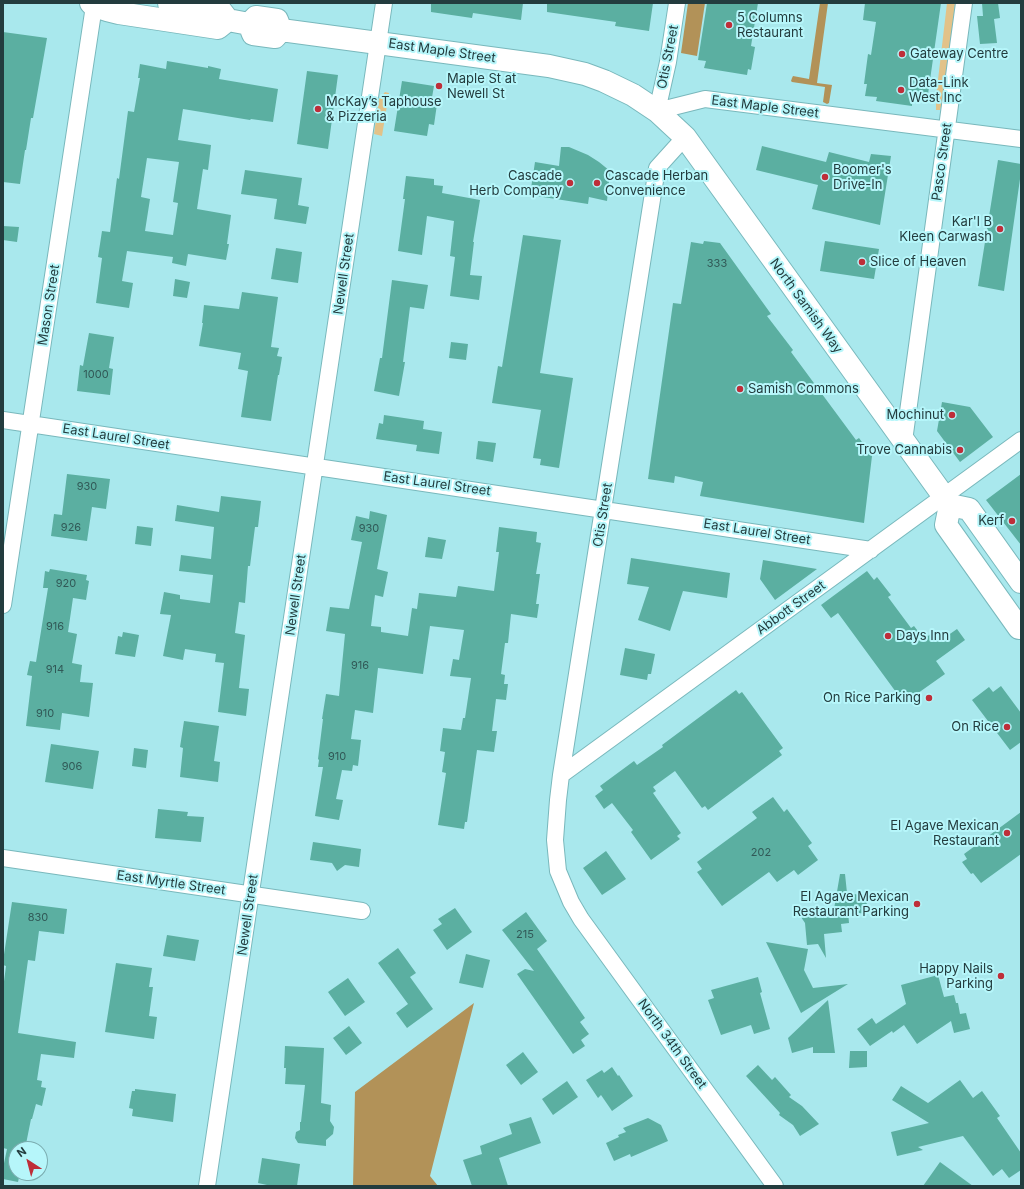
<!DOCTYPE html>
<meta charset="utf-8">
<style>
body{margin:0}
#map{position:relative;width:1024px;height:1189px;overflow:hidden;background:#a9e8ed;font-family:Inter,sans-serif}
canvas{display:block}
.frame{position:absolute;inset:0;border:4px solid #233c3e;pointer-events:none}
.north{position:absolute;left:8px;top:1141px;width:40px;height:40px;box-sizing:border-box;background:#b6f6fa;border:1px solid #7bacaf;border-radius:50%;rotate:324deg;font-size:11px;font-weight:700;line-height:16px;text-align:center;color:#233c3e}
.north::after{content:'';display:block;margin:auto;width:14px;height:18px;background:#be2e39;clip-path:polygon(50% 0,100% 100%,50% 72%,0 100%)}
</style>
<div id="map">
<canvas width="1024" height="1189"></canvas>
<div class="frame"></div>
<div class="north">N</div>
</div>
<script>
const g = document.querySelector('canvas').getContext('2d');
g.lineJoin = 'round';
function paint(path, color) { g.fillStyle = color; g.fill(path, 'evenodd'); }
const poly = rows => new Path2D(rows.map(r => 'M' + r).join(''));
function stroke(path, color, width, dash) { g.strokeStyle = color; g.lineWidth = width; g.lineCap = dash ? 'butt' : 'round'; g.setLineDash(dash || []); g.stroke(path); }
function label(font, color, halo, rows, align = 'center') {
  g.font = font + ' Inter,sans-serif'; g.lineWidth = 4; g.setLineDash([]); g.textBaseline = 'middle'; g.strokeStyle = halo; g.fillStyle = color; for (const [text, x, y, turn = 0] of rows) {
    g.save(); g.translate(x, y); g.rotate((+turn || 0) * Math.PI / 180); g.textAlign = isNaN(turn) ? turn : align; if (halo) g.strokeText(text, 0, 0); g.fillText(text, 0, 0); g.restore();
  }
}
paint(poly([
 [947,3,955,3,951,49,942,103,940,110,936,110,936,97],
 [385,92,389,93,382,136,374,134,379,99]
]), '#e2c288');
paint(poly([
 [688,3,705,3,697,56,681,53],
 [820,3,828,3,817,83,832,85,829,103,827,104,823,102,825,87,792,82,791,81,792,78,793,76,809,79],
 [474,1003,430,1176,438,1186,353,1186,355,1092]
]), '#b29258');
paint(poly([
 [431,3,523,3,521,20,473,13,472,18,431,12],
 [547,3,653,3,649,31,615,26,616,22,547,12],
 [707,3,758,3,751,46,755,47,751,70,748,69,747,75,704,68,706,61,698,60],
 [865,3,941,3,928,94,925,94,923,102,912,101,912,106,876,101,877,97,865,96,867,84,864,84,868,54,871,55,876,22,863,20],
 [982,3,998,3,1000,18,994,19,997,43,980,44,977,16,983,16],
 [3,32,47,38,33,118,31,118,26,150,25,150,20,184,3,182],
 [167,61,208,68,208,66,221,69,219,79,278,89,273,122,251,119,250,120,183,109,178,140,211,145,208,170,203,169,197,209,231,215,227,244,229,244,226,260,188,254,186,266,172,263,173,257,127,251,122,281,133,283,129,308,96,303,102,258,98,257,102,231,110,232,117,178,119,179,128,111,134,112,140,78,138,78,140,64,166,69],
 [147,158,179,162,173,202,178,203,173,235,145,231,150,199,141,197],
 [307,71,338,75,328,149,297,144],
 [402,81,434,86,431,103,437,104,434,125,429,124,427,136,394,131],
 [762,146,826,162,829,152,869,162,871,154,891,156,880,225,812,209,818,185,756,170],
 [561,147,569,147,588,155,599,162,610,171,607,201,589,197,588,204,530,195,535,162,559,166],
 [998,160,1021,164,1021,172,1004,291,978,286],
 [245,170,302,178,298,205,309,207,306,224,274,219,277,199,241,194],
 [406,176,434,179,434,185,443,186,442,193,480,200,473,242,474,242,470,275,482,276,479,300,450,296,455,257,450,256,454,221,427,216,422,255,398,251,405,199,403,199],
 [3,226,19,227,17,242,3,240],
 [523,235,561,240,540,373,573,378,559,468,540,465,541,459,533,458,541,410,492,403,498,366,502,367],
 [704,241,720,243,771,314,767,316,793,350,791,352,856,440,859,438,872,456,864,523,700,496,703,482,675,476,674,483,648,479,673,303,681,304,691,242,703,244],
 [825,241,879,249,874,279,820,271],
 [276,248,302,252,298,283,271,279],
 [175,279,190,282,187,298,173,296],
 [392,280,428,285,424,309,410,307,403,362,405,362,399,396,374,391,380,358,382,358],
 [242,292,278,297,271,347,279,348,277,356,282,357,279,375,278,375,271,421,241,417,248,371,238,369,241,353,199,346,203,323,202,323,204,305,239,309],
 [89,333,114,337,109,368,113,369,110,395,77,391,80,365,83,366],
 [451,342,468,344,466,360,449,358],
 [942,402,970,407,993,437,960,462,937,431],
 [384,415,424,421,423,429,442,432,439,454,416,451,417,445,376,439,379,423,383,424],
 [478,441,496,443,493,462,476,459],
 [67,474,110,479,106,509,92,507,87,541,51,536,54,514,62,515],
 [1021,474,1021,545,986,500],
 [221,496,261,501,258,527,255,527,250,566,248,566,245,603,239,602,235,633,245,635,239,688,249,689,246,716,218,712,224,663,215,662,216,654,185,649,183,660,163,656,171,615,160,614,164,592,180,595,180,599,210,603,213,575,179,571,181,555,211,559,214,527,175,521,177,505,219,512],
 [370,511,387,515,377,569,388,572,383,597,375,595,371,626,381,627,381,632,408,636,412,608,417,609,419,593,456,597,458,586,494,591,499,552,496,552,499,527,537,532,536,542,541,543,536,574,540,574,536,604,539,604,537,618,511,614,508,643,505,643,501,674,505,675,504,684,508,684,506,700,496,699,492,731,497,731,494,752,477,750,467,822,465,822,464,829,438,825,446,773,442,772,445,752,440,751,443,728,461,730,463,718,465,718,471,678,450,676,453,659,459,660,464,630,430,626,423,674,378,668,373,713,355,710,351,739,361,740,358,766,353,765,352,771,342,770,336,799,343,800,339,820,315,816,323,767,318,767,319,760,318,759,323,719,322,719,326,694,339,696,345,634,326,631,330,607,349,609,362,542,351,540,356,516,369,519],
 [137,526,153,528,151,546,135,544],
 [428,537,446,540,442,559,425,557],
 [631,558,730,573,727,598,683,591,670,631,638,620,649,587,627,584],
 [763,560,817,569,775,600,760,579],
 [50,569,87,575,86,580,89,581,86,600,73,598,68,632,77,634,72,663,82,665,80,682,93,683,89,717,62,713,60,730,26,726,32,676,27,675,30,661,36,662,48,588,43,588,45,571,49,572],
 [867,571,874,580,877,577,891,595,888,597,911,628,914,626,924,639,932,633,947,636,957,629,965,640,936,661,945,674,904,703,838,613,831,618,821,605],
 [123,632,139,635,135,657,115,654,118,636,122,637],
 [625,648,655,654,651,674,648,674,647,680,620,675],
 [1001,686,1021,713,1021,742,1010,750,972,700,989,687,993,692],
 [736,690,739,694,742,692,783,748,779,751,782,755,708,810,705,806,702,808,675,771,653,787,656,791,653,793,681,833,677,836,680,839,651,860,631,832,633,830,612,803,604,809,595,796,603,790,600,786,634,761,637,765,663,747,662,745],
 [184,721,219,726,214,761,220,762,218,782,180,777,183,748,180,747],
 [51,744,99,751,93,789,45,782],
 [134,748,148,750,146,768,132,766],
 [773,797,784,812,787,809,812,843,808,846,818,860,798,875,794,870,777,882,769,872,722,906,697,872,702,869,697,862,757,818,752,812],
 [158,809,188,812,187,816,204,817,201,842,155,838],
 [1021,812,1021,854,981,883,973,873,971,874,962,862,967,859,964,854],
 [313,842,361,849,359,867,345,865,337,871,332,863,310,860],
 [606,851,626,879,602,895,583,868],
 [840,874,845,874,847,893,868,896,865,914,848,911,849,923,841,924,842,932,824,934,826,958,818,944,807,945,805,923,801,917,833,915],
 [12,902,67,909,64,934,39,931,35,961,28,960,18,1033,76,1042,74,1058,41,1054,37,1080,42,1081,41,1087,46,1088,42,1106,36,1104,32,1119,31,1119,25,1149,16,1149,16,1173,20,1173,18,1182,3,1179,3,1168,7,1149,3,1148,3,989,6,966,3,965,3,961],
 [455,908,472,932,447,950,433,930,442,924,438,919],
 [526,912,547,941,537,949,585,1018,580,1022,589,1034,581,1040,585,1046,573,1054,517,974,525,969,534,971,502,930],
 [167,935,199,940,195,961,163,956],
 [766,942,808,949,804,970,813,988,848,984,801,1013],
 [398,948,416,973,410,977,433,1009,407,1028,396,1013,408,1004,378,963],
 [466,954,490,960,483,988,459,983],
 [116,963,152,968,149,987,153,987,149,1016,157,1017,154,1039,105,1032],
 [938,975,944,997,954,995,956,1003,958,1003,960,1014,966,1013,970,1029,954,1033,951,1021,917,1044,904,1025,893,1033,892,1031,870,1046,857,1029,872,1018,876,1024,906,1004,901,985],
 [758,977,762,992,760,993,770,1029,754,1034,751,1025,721,1035,708,1000,714,998,711,990],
 [348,978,365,1002,345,1016,328,992],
 [828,1000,835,1053,813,1053,813,1047,792,1053,788,1038],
 [349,1026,362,1043,346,1055,333,1038],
 [285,1046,324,1048,321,1103,331,1105,330,1121,334,1127,333,1134,326,1140,326,1146,298,1143,295,1138,296,1132,300,1130,300,1122,301,1122,305,1085,285,1084,286,1068,284,1068],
 [850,1051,867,1051,867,1067,849,1068],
 [523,1052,538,1072,521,1085,506,1065],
 [758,1065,772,1080,775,1077,791,1095,789,1097,802,1106,819,1124,800,1136,793,1125,779,1115,780,1113,746,1076],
 [612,1067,618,1076,619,1075,633,1096,612,1111,601,1095,598,1098,586,1080,602,1070,604,1073],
 [960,1080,973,1098,982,1091,1000,1116,997,1118,1021,1153,1021,1170,1009,1178,1002,1169,993,1176,963,1136,918,1147,923,1150,897,1156,891,1132,929,1123,892,1100,901,1086,928,1103],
 [567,1081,578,1097,553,1115,542,1099],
 [135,1089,176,1094,173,1122,132,1116,133,1109,129,1108,132,1091,135,1091],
 [531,1117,541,1143,499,1158,508,1186,472,1186,463,1160,482,1154,480,1146,512,1134,509,1124],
 [648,1118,661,1125,668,1141,631,1157,630,1154,614,1161,606,1143,619,1137,618,1135,626,1132,623,1128],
 [262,1158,300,1164,297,1186,267,1186,267,1185,258,1183],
 [940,1162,973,1186,923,1186]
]), '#5bafa1');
const minor = poly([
 [677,3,668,62,657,111,705,99,1021,139],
 [685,137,657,168,561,775,558,800,555,840,558,871,571,902,581,919,775,1186],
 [3,420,871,550],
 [904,441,964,3],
 [3,605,94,6],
 [561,775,1021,440],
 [3,858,362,911],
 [207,1186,384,3]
]);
const secondary = poly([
 [91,3,94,6,107,10,119,13,218,28,228,20],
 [169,3,221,11,228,20,249,24],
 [249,24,253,34,275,37,281,30],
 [249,24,256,17,277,20,281,30],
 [281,30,549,66,585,74,604,81,633,95,657,111,685,137,950,505,969,509,1021,582],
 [950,505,946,525,1019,628,1021,628]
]);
stroke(minor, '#79b8bc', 18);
stroke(secondary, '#79b8bc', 24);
stroke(minor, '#fff', 16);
stroke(secondary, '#fff', 22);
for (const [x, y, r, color] of [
 [729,25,4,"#be2e39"],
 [902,54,4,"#be2e39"],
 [439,86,4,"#be2e39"],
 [901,90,4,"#be2e39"],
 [318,109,4,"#be2e39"],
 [825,177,4,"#be2e39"],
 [570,183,4,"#be2e39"],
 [597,183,4,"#be2e39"],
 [1000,229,4,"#be2e39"],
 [862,262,4,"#be2e39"],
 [740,389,4,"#be2e39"],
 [952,415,4,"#be2e39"],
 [960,450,4,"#be2e39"],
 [1012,521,4,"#be2e39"],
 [888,636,4,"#be2e39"],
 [929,698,4,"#be2e39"],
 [1007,727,4,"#be2e39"],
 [1007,833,4,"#be2e39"],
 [917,904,4,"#be2e39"],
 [1001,976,4,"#be2e39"]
]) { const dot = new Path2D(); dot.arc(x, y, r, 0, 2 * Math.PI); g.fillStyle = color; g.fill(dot); stroke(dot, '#b6f6fa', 1.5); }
label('11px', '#315957', null, [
 ["333",717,264],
 ["1000",96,375],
 ["930",87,487],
 ["926",71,528],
 ["930",369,529],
 ["920",66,584],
 ["916",55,627],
 ["916",360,666],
 ["914",55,670],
 ["910",45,714],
 ["910",337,757],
 ["906",72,767],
 ["202",761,853],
 ["830",38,918],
 ["215",525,935]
]);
label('13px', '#233c3e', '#b6f6fa', [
 ["5 Columns",737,18],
 ["Restaurant",737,33],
 ["Gateway Centre",910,54],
 ["Maple St at",447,79],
 ["Newell St",447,94],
 ["Data-Link",909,83],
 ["West Inc",909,98],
 ["McKay’s Taphouse",326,102],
 ["& Pizzeria",326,117],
 ["Boomer's",833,170],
 ["Drive-In",833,185],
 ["Cascade",562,176,"right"],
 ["Herb Company",562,191,"right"],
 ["Cascade Herban",605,176],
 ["Convenience",605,191],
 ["Kar'l B",992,222,"right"],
 ["Kleen Carwash",992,237,"right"],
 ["Slice of Heaven",870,262],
 ["Samish Commons",748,389],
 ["Mochinut",944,415,"right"],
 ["Trove Cannabis",952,450,"right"],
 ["Kerf",1004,521,"right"],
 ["Days Inn",896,636],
 ["On Rice Parking",921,698,"right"],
 ["On Rice",999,727,"right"],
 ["El Agave Mexican",999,826,"right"],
 ["Restaurant",999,841,"right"],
 ["El Agave Mexican",909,897,"right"],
 ["Restaurant Parking",909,912,"right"],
 ["Happy Nails",993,969,"right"],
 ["Parking",993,984,"right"]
], 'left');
label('13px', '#233c3e', '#b6f6fa', [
 ["East Maple Street",442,51,8],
 ["Otis Street",668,57,-79],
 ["East Maple Street",765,107,7],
 ["Pasco Street",942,162,-82],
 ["Newell Street",344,274,-82],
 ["Mason Street",49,305,-81],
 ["North Samish Way",806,306,54],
 ["East Laurel Street",116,437,9],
 ["East Laurel Street",437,484,8],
 ["Otis Street",603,515,-81],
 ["East Laurel Street",757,532,9],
 ["Newell Street",296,595,-82],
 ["Abbott Street",791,608,-36],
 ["East Myrtle Street",171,883,8],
 ["Newell Street",248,915,-82],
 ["North 34th Street",672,1044,54]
]);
</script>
